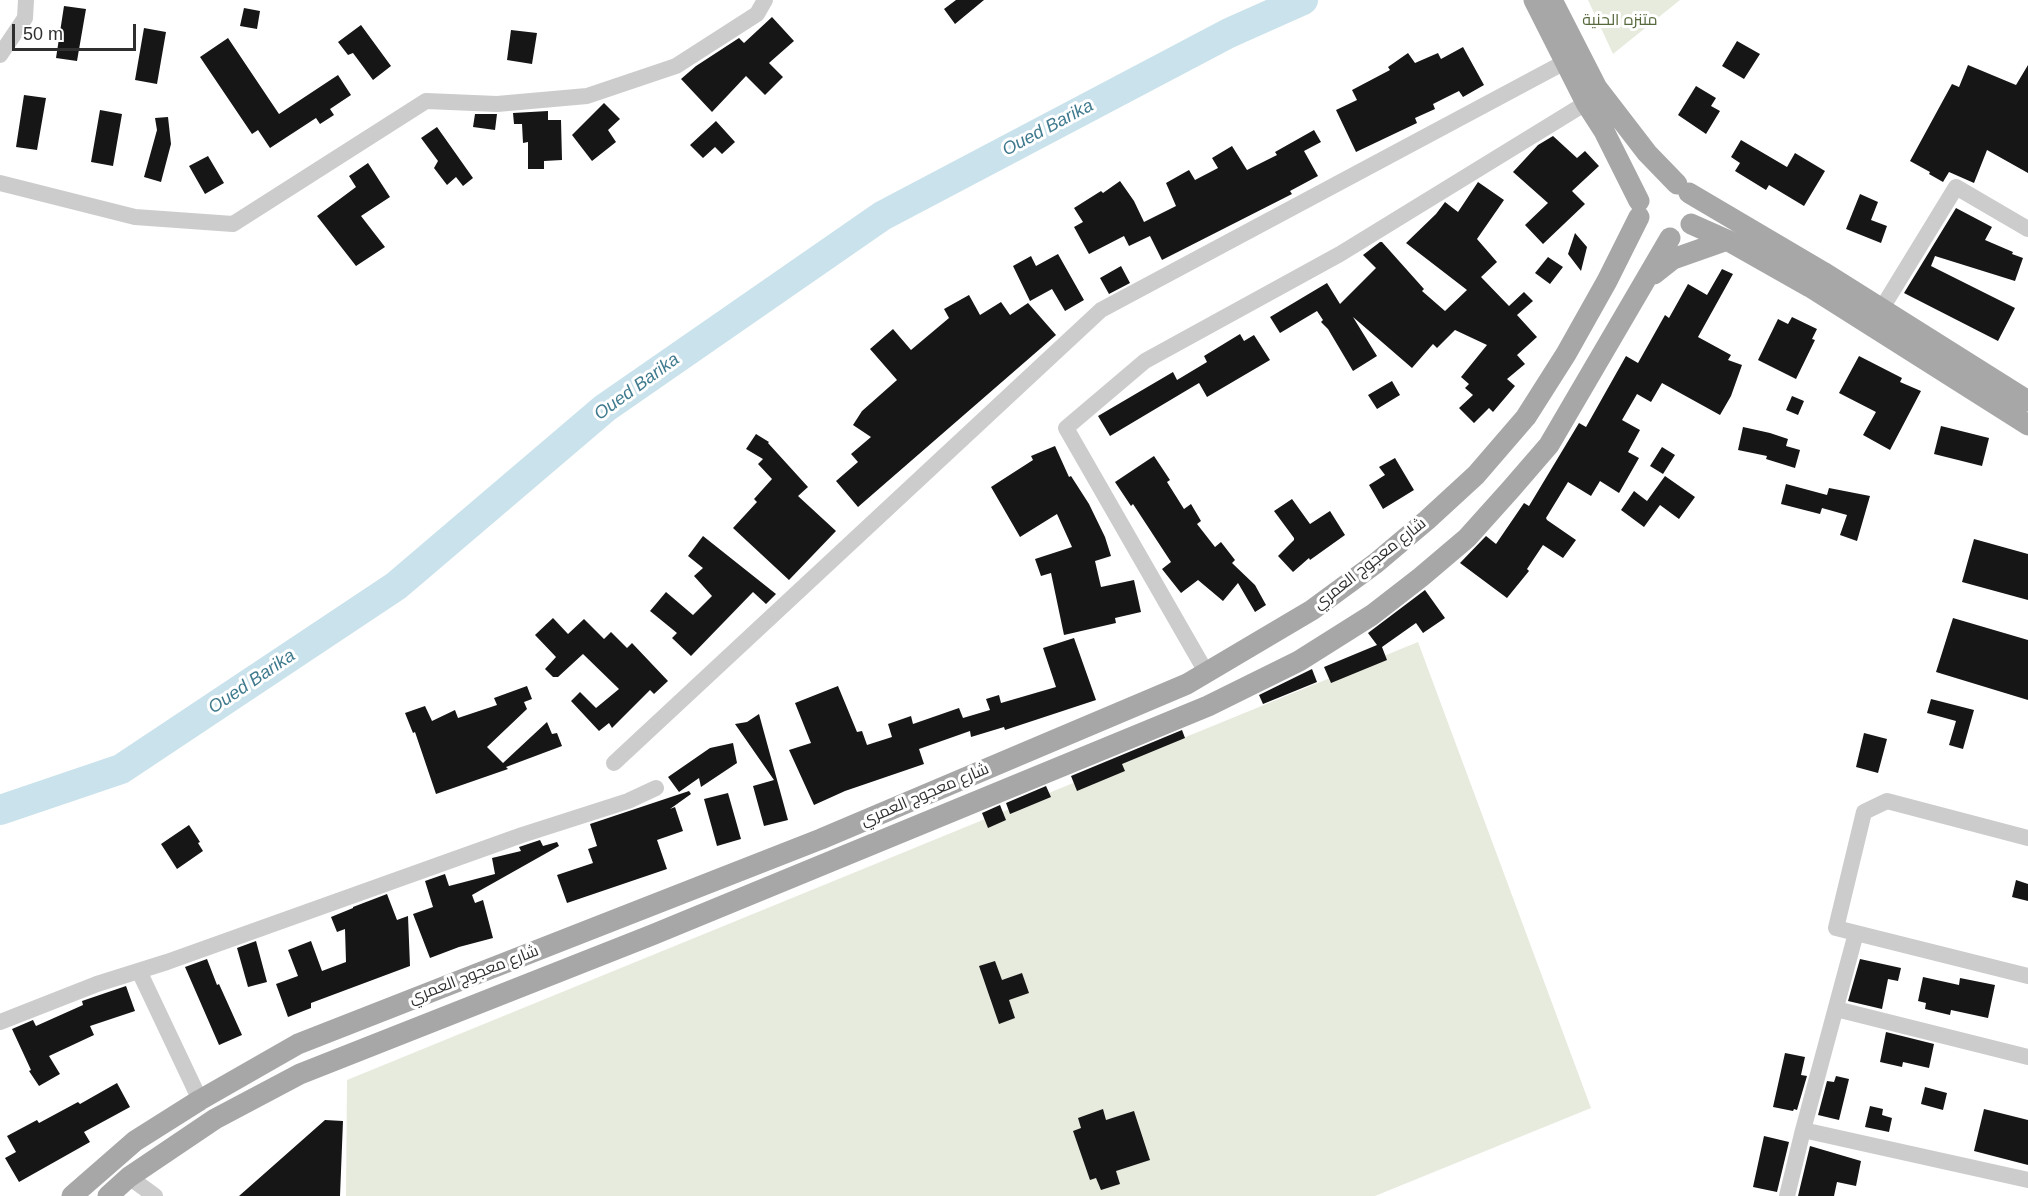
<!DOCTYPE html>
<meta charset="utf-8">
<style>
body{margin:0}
#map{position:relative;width:2028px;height:1196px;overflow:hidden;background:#fff;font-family:Helvetica,sans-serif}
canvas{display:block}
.scale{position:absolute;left:12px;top:24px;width:124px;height:27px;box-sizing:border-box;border:3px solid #2f2f2f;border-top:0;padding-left:8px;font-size:18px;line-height:21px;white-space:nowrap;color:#2f2f2f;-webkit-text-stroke:4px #fff;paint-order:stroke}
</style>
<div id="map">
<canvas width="2028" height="1196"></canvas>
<div class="scale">50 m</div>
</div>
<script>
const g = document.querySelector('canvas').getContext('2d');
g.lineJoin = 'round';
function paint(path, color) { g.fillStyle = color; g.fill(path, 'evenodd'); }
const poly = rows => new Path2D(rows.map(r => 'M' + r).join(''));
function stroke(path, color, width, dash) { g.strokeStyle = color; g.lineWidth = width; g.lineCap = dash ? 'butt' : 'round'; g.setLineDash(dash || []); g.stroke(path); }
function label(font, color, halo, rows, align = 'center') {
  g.font = font + ' Helvetica,Cairo,sans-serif'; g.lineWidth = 6; g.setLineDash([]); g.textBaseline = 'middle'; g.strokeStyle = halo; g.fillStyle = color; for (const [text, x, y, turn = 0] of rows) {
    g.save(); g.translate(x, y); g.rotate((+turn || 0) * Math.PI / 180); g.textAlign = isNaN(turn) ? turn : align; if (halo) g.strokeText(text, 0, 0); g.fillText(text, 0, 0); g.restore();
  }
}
paint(poly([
 [1588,0,1680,0,1613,54],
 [1418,642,1591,1108,1375,1196,346,1196,347,1080]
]), '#e7ebdd');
stroke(poly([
 [0,810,121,769,396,586,605,408,882,216,1229,33,1303,0]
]), '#c9e2eb', 30);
paint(poly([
 [956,0,984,0,955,24,944,9],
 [64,6,86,9,77,61,56,58],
 [244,8,260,11,257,29,240,26],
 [772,17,794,41,769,63,783,77,765,95,746,76,712,112,681,79,696,66,739,38,744,43],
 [361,25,391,66,373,80,353,53,348,55,338,42],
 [144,28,166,32,157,84,135,80],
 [511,30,537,33,532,64,507,60],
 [228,38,279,114,338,75,351,95,330,109,334,115,320,124,316,118,270,148,258,130,252,134,200,57],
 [1737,41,1760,54,1744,79,1722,66],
 [1463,47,1484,85,1463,97,1459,91,1433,104,1435,109,1415,118,1417,123,1356,152,1336,110,1357,100,1352,90,1390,70,1388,67,1408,53,1415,63,1438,53,1441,59],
 [1968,65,2016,85,2028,65,2028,173,1987,150,1974,183,1949,172,1943,182,1929,174,1930,172,1910,161,1952,84,1959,87],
 [1696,86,1716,98,1711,106,1720,111,1706,134,1678,115],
 [24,95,46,98,37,150,16,147],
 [604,103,620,119,608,130,616,142,592,161,572,135],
 [100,110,122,114,113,166,91,162],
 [548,111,548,120,561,120,562,160,544,161,544,169,528,169,528,142,523,143,522,124,514,124,513,113],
 [475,114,497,114,495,130,473,127],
 [168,117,171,144,161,182,144,177,157,130,155,118],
 [716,121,735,142,722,154,715,147,703,158,690,145],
 [437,127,473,178,463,186,456,177,447,185,434,168,438,161,421,138],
 [1314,130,1321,142,1304,151,1318,176,1290,191,1292,194,1162,260,1150,236,1129,246,1124,236,1089,254,1074,227,1083,222,1074,208,1101,191,1103,193,1120,181,1134,201,1144,222,1176,206,1166,183,1189,170,1195,180,1218,168,1212,158,1232,146,1247,170,1277,155,1275,152],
 [1553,136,1577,158,1585,151,1599,166,1572,191,1585,204,1543,244,1525,225,1548,203,1513,172,1538,145],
 [1741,140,1787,167,1795,153,1825,171,1804,206,1769,185,1766,190,1735,171,1740,163,1731,157],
 [208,156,224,183,205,194,189,166],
 [368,163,390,197,361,216,385,247,356,266,317,216,356,187,349,176],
 [1478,182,1504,200,1477,239,1497,262,1481,277,1509,306,1524,292,1533,301,1517,315,1537,337,1517,355,1525,364,1507,379,1515,386,1493,412,1489,408,1474,423,1459,408,1473,395,1465,388,1469,384,1461,377,1487,345,1455,330,1437,348,1433,344,1412,368,1353,317,1377,356,1353,371,1328,329,1321,322,1323,320,1317,311,1280,333,1270,317,1327,283,1340,304,1376,268,1363,255,1380,242,1382,242,1424,289,1422,291,1445,311,1467,290,1406,243,1436,214,1445,202,1458,212],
 [1860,194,1878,202,1871,220,1887,226,1881,243,1846,229],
 [1956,208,1992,227,1985,240,2013,252,2012,254,2023,258,2015,281,1935,256,1931,266,2015,308,1998,341,1904,293],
 [1575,233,1587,247,1581,271,1568,254],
 [1058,254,1084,300,1065,311,1052,289,1030,301,1013,266,1031,256,1036,266],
 [1548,257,1563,267,1550,284,1535,273],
 [1121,266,1130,283,1109,294,1100,278],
 [1722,269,1733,274,1698,337,1731,355,1728,360,1742,365,1731,396,1720,415,1662,383,1651,402,1637,394,1622,420,1640,430,1628,452,1639,458,1619,493,1600,481,1591,496,1568,482,1546,518,1547,520,1576,540,1563,558,1543,545,1527,569,1529,571,1507,598,1460,563,1486,536,1496,544,1524,503,1529,506,1579,423,1586,427,1626,356,1638,363,1665,315,1669,318,1688,284,1707,295],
 [969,295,980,315,1001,302,1010,315,1028,303,1056,335,858,507,836,481,858,462,851,454,871,437,853,425,862,411,897,380,870,349,893,329,911,350,949,318,944,309],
 [1792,317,1817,329,1812,339,1815,340,1796,379,1758,360,1778,319,1788,324],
 [1240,334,1244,341,1254,335,1270,360,1207,397,1199,383,1110,436,1098,416,1173,372,1177,380,1207,362,1204,356],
 [1859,356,1902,378,1900,382,1921,391,1890,450,1863,435,1876,412,1839,393],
 [1392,381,1400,395,1377,409,1368,395],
 [1792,396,1804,401,1798,415,1786,410],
 [1941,426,1989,438,1982,466,1934,454],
 [1743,427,1770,433,1788,439,1786,446,1800,450,1795,468,1766,459,1767,456,1738,450],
 [756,434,769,442,768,443,808,487,798,496,836,531,789,580,733,528,757,502,754,499,772,479,758,464,763,459,746,449],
 [1055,446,1069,477,1071,476,1089,504,1105,537,1111,556,1095,561,1101,587,1134,580,1141,612,1115,618,1116,623,1064,635,1051,573,1041,576,1035,559,1072,547,1057,514,1020,537,991,487,1033,460,1031,456],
 [1662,447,1675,455,1663,474,1650,466],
 [1154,456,1170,480,1167,482,1184,509,1191,504,1201,521,1197,524,1215,547,1221,542,1235,560,1232,563,1255,585,1266,605,1255,612,1238,583,1223,601,1198,580,1181,593,1162,569,1171,562,1133,504,1131,506,1115,482],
 [1395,458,1414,490,1383,509,1369,485,1385,475,1379,467],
 [1665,476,1695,497,1679,519,1660,505,1644,527,1621,510,1634,491,1647,501],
 [1786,484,1827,495,1829,488,1870,496,1857,541,1840,535,1847,515,1822,508,1820,514,1781,504],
 [1292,499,1310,524,1330,511,1345,535,1310,560,1309,558,1293,572,1278,556,1294,540,1294,538,1274,511],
 [703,536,776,594,766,604,753,592,691,656,672,638,677,633,650,611,666,592,693,615,712,596,694,576,703,568,688,556],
 [1974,539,2028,554,2028,600,1962,582],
 [1425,590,1445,618,1423,633,1416,623,1382,647,1387,660,1331,683,1324,667,1377,645,1368,633],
 [553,618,568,634,584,619,604,639,611,632,627,648,632,643,668,681,654,694,650,690,612,728,609,723,599,731,571,701,580,692,596,708,619,689,583,654,558,677,553,677,545,669,556,657,535,635],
 [1953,618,2028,640,2028,700,1936,672],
 [1074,638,1096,700,1005,730,1004,727,971,737,970,731,919,749,924,764,845,791,814,805,789,750,811,743,795,703,838,686,857,732,862,731,867,745,892,737,888,724,911,716,913,724,959,708,963,718,990,710,986,699,999,695,1001,703,1056,687,1043,648],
 [1312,669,1317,682,1263,704,1259,695],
 [527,686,532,699,524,702,527,709,487,747,503,763,547,722,552,734,557,733,562,746,506,767,508,769,436,794,415,732,413,733,405,713,425,706,432,721,455,710,458,718,497,705,494,698],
 [1931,699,1974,710,1963,749,1949,745,1956,721,1927,713],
 [759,714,788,820,764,826,753,786,774,780,735,724,747,722],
 [1182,730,1185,738,1122,764,1125,771,1077,791,1071,776],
 [1864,733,1887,739,1878,773,1856,767],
 [733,743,737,763,701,787,699,778,679,792,668,777,710,748],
 [1046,786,1051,797,1010,814,1006,803],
 [689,791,691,794,670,809,675,807,683,831,657,840,667,869,567,903,557,875,593,863,588,849,597,846,590,824],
 [728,793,741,839,717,846,704,799],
 [1000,805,1006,820,988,828,982,813],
 [189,825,200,842,198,843,203,851,177,869,161,844],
 [540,840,543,846,557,842,559,846,472,895,475,903,483,900,493,938,459,947,430,958,413,914,433,907,425,881,445,874,449,886,495,874,492,858,521,851,519,847],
 [2016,880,2028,884,2028,901,2012,897],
 [387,894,397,920,408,916,410,966,311,1003,311,1008,288,1017,276,984,298,976,288,950,311,941,322,971,346,962,345,929,337,932,331,917,353,908,353,907],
 [256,941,267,982,248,987,237,948],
 [207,959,217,985,219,984,242,1035,219,1045,185,967],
 [1860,959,1901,968,1898,981,1888,979,1882,1009,1848,1001],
 [995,961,1002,980,1022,973,1029,993,1009,1000,1015,1018,999,1024,979,966],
 [1923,977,1959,985,1960,978,1995,985,1988,1018,1951,1010,1950,1015,1925,1009,1926,1003,1918,1001],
 [126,986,135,1011,90,1026,94,1035,49,1056,60,1074,39,1086,29,1071,31,1070,12,1029,33,1020,36,1026,83,1005,82,1001],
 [1886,1032,1934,1044,1929,1068,1903,1062,1902,1067,1880,1062],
 [1785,1053,1805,1057,1801,1075,1807,1076,1797,1110,1794,1109,1793,1111,1773,1107],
 [1836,1076,1849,1079,1839,1120,1818,1115,1827,1081,1834,1082],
 [117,1083,130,1107,84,1132,90,1142,19,1182,5,1158,16,1152,7,1136,37,1120,39,1123,78,1102,80,1104],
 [1925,1087,1947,1093,1943,1110,1921,1104],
 [1870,1106,1883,1109,1882,1115,1892,1118,1889,1132,1865,1127],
 [1103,1109,1106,1120,1134,1111,1150,1160,1116,1171,1120,1184,1101,1190,1096,1178,1090,1180,1073,1131,1081,1128,1078,1118],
 [1984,1109,2028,1120,2028,1165,1974,1151],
 [325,1120,343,1121,340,1196,239,1196],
 [1764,1136,1789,1142,1777,1192,1753,1187],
 [1810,1146,1861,1161,1856,1186,1837,1182,1834,1196,1798,1196]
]), '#161616');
stroke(poly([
 [0,55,25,18,26,0],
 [0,183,135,217,233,224,426,101,497,104,587,96,676,66,757,14,765,0],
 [1882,308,1956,187,2028,229],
 [1206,672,1066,428,1145,361,1340,254,1586,103],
 [614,763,1101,310,1565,62],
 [2028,838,1887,801,1864,812,1836,928,2028,976],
 [1856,933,1803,1130,2028,1180],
 [139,971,200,1100],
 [1836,1009,2028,1057],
 [0,1022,97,984,167,962,522,835,628,801,656,788],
 [129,1177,155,1196],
 [1787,1196,1803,1130]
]), '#ccc', 16);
stroke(poly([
 [1534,0,1586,103,1604,131,1639,201],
 [1552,0,1597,88,1647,153,1677,184],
 [1689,193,1823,272,2028,401],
 [1691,224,1727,240,1810,287,2028,425],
 [1654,274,1673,259,1727,240],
 [72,1196,135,1141,200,1100,298,1044,821,839,1187,684,1312,610,1376,563,1427,520,1476,475,1526,417,1566,354,1607,281,1639,217],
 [108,1196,129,1177,215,1119,300,1074,652,935,1208,706,1299,661,1372,615,1421,577,1467,538,1511,489,1549,445,1670,238]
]), '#a7a7a7', 21);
label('16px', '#57693d', '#fff', [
 ["متنزه الحنية",1620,21]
]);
label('16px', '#2f2f2f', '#fff', [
 ["شارع معجوج العمري",1370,564,-38],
 ["شارع معجوج العمري",925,795,-23],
 ["شارع معجوج العمري",474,975,-21]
]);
label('italic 18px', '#3f7a8e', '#fff', [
 ["Oued Barika",1048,128,-28],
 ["Oued Barika",637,387,-36],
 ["Oued Barika",252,682,-34]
]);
</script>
